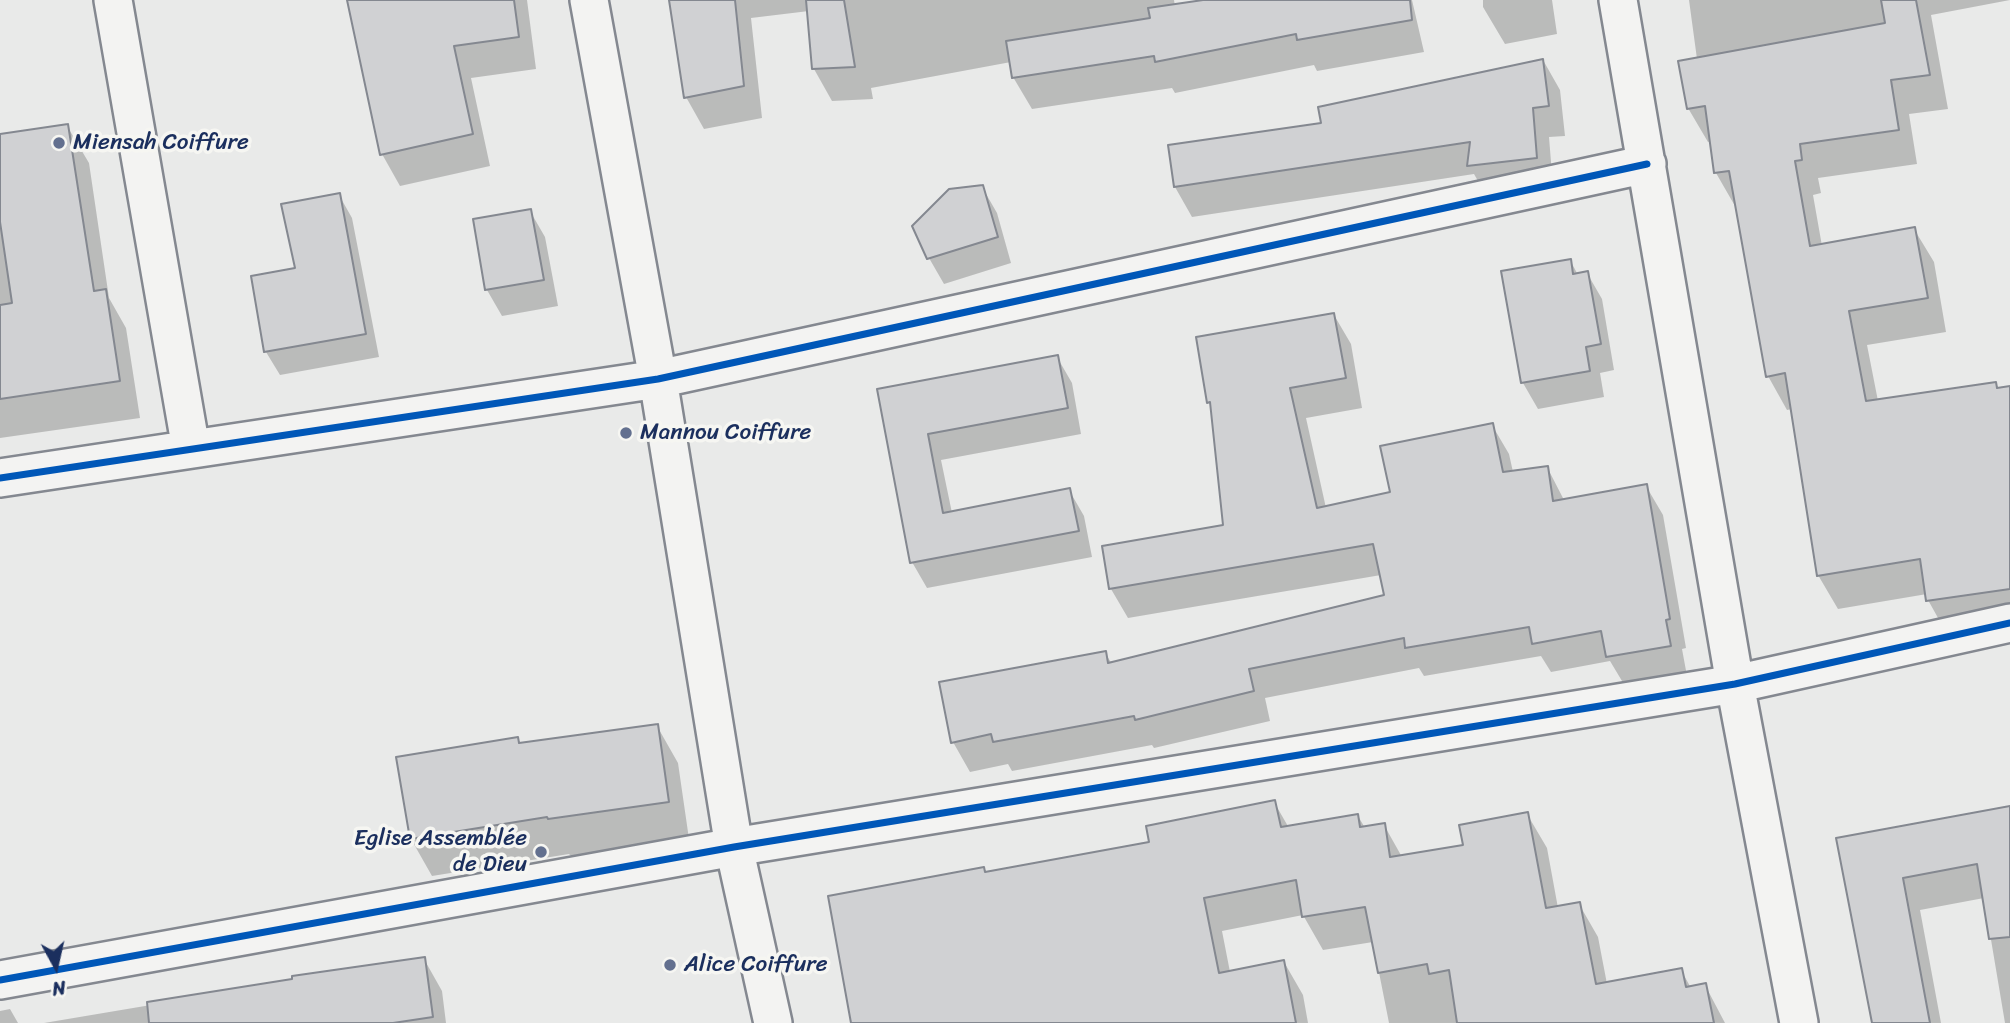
<!DOCTYPE html>
<meta charset="utf-8">
<style>
body{margin:0}
#map{position:relative;width:2010px;height:1023px;overflow:hidden;background:#e9eae9;font-family:Sriracha,sans-serif}
canvas{display:block}
.north{position:absolute;left:21px;top:932px;width:70px;height:70px;-webkit-text-stroke:5px #f6f6f2;paint-order:stroke;rotate:172deg;font-size:19px;font-weight:700;line-height:28px;text-align:center;color:#1b2f5e}
.north::after{content:'';display:block;margin:auto;width:24px;height:32px;background:#1b2f5e;clip-path:polygon(50% 0,100% 100%,50% 72%,0 100%)}
</style>
<div id="map">
<canvas width="2010" height="1023"></canvas>
<div class="north">N</div>
</div>
<script>
const g = document.querySelector('canvas').getContext('2d');
g.lineJoin = 'round';
function paint(path, color) { g.fillStyle = color; g.fill(path, 'evenodd'); }
const poly = rows => new Path2D(rows.map(r => 'M' + r).join(''));
function stroke(path, color, width, dash) { g.strokeStyle = color; g.lineWidth = width; g.lineCap = dash ? 'butt' : 'round'; g.setLineDash(dash || []); g.stroke(path); }
function label(font, color, halo, rows, align = 'center') {
  g.font = font + ' Sriracha,sans-serif'; g.lineWidth = 7; g.setLineDash([]); g.textBaseline = 'middle'; g.strokeStyle = halo; g.fillStyle = color; for (const [text, x, y, turn = 0] of rows) {
    g.save(); g.translate(x, y); g.rotate((+turn || 0) * Math.PI / 180); g.textAlign = isNaN(turn) ? turn : align; if (halo) g.strokeText(text, 0, 0); g.fillText(text, 0, 0); g.restore();
  }
}
paint(poly([
 [349,0,527,0,536,69,471,78,490,166,400,186,382,154],
 [671,0,1174,0,1175,6,1212,0,1412,0,1424,52,1317,71,1314,65,1175,93,1172,88,1032,109,1013,77,1011,62,871,88,873,99,832,101,814,69,809,11,751,18,762,118,704,129,686,97],
 [1483,0,1552,0,1557,34,1505,44,1483,7],
 [1689,0,2010,0,1931,15,1948,109,1909,114,1917,164,1818,178,1821,193,1813,195,1822,246,1914,229,1934,262,1946,332,1867,345,1878,401,1995,384,1999,390,2010,388,2010,625,1947,634,1928,600,1927,594,1838,609,1818,575,1792,409,1787,410,1768,376,1735,206,1716,173,1712,141,1708,142,1688,108,1697,59],
 [1543,60,1560,90,1565,136,1549,137,1553,187,1486,195,1474,174,1192,217,1175,187,1323,125],
 [67,126,89,163,109,298,126,328,140,418,0,438,0,136],
 [982,187,997,213,1011,263,944,284,929,258],
 [339,195,352,218,379,357,280,375,266,352,253,277,297,269],
 [530,211,545,237,558,306,502,316,487,290],
 [1570,260,1578,275,1587,273,1602,299,1614,370,1600,373,1604,397,1538,409,1523,383,1503,273],
 [1334,315,1351,344,1362,408,1306,418,1326,508,1392,493,1492,425,1509,454,1513,472,1547,467,1564,500,1646,486,1663,515,1686,648,1682,649,1687,676,1625,686,1610,661,1551,672,1541,656,1424,676,1419,668,1265,698,1270,721,1154,748,1152,745,1012,771,1008,764,970,772,953,742,1105,653,1112,664,1386,597,1381,575,1128,618,1111,589,1225,527,1212,408,1209,402],
 [1057,357,1072,383,1081,434,941,460,952,513,1069,490,1084,516,1092,557,927,588,912,562,879,390],
 [657,726,678,763,689,839,571,856,569,854,432,876,411,839,517,739,521,745],
 [1274,802,1289,828,1358,816,1365,828,1384,825,1402,857,1465,846,1527,814,1547,848,1558,908,1579,904,1598,937,1607,984,1681,970,1691,988,1705,985,1725,1023,1389,1023,1373,942,1323,950,1303,915,1222,931,1230,972,1284,962,1303,995,1308,1023,853,1023,986,874,1151,843],
 [2010,808,2010,1023,2005,1023,1984,898,1920,910,1941,1023,1873,1023,1839,839],
 [424,959,442,991,446,1023,44,1023],
 [10,1009,18,1023,0,1023,0,1011]
]), '#0003');
const building = poly([
 [347,0,514,0,519,37,454,46,473,134,380,155,347,0],
 [669,0,735,0,744,86,684,98,669,0],
 [806,0,844,0,855,67,812,69,806,0],
 [1203,0,1410,0,1412,20,1297,40,1296,34,1155,62,1154,56,1012,78,1006,41,1150,18,1148,8,1203,0],
 [1881,0,1916,0,1930,75,1891,80,1899,130,1800,144,1802,160,1795,161,1810,246,1915,227,1928,298,1849,311,1866,401,1996,382,1997,388,2010,386,2010,589,1926,601,1920,559,1817,576,1785,373,1766,377,1729,171,1714,173,1705,106,1687,109,1678,61,1885,23,1881,0],
 [1543,59,1549,106,1533,108,1537,158,1467,166,1470,142,1174,187,1168,145,1321,123,1318,107,1543,59],
 [68,124,94,291,106,289,120,381,0,399,0,305,12,303,0,222,0,134,68,124],
 [983,185,998,237,927,259,912,226,949,189,983,185],
 [340,193,366,334,264,352,251,276,295,268,281,204,340,193],
 [531,209,544,280,485,290,473,219,531,209],
 [1571,259,1573,274,1588,271,1601,344,1586,347,1590,371,1521,383,1501,271,1571,259],
 [1334,313,1346,378,1290,388,1317,508,1390,492,1380,446,1493,423,1503,472,1548,466,1553,501,1647,484,1670,619,1666,620,1671,646,1606,657,1601,631,1532,644,1529,627,1405,648,1404,638,1249,669,1254,691,1135,720,1134,716,993,742,991,734,951,743,939,682,1106,651,1108,663,1384,595,1373,544,1109,589,1102,546,1223,525,1210,402,1207,403,1196,337,1334,313],
 [1058,355,1068,408,928,434,943,513,1070,488,1079,531,910,563,877,389,1058,355],
 [658,724,669,802,548,819,547,817,410,839,396,757,518,737,519,743,658,724],
 [1275,800,1281,827,1358,814,1360,827,1385,823,1390,857,1463,845,1459,825,1528,812,1546,908,1580,902,1596,984,1682,968,1686,987,1706,983,1714,1023,1457,1023,1449,970,1429,974,1427,964,1378,973,1365,907,1302,917,1296,880,1204,898,1219,973,1284,960,1296,1023,851,1023,828,896,984,867,985,872,1149,842,1146,826,1275,800],
 [2010,806,2010,937,1989,939,1977,864,1903,878,1930,1023,1872,1023,1836,838,2010,806],
 [425,957,433,1017,393,1023,149,1023,147,1002,292,979,292,976,425,957]
]);
paint(building, '#d0d1d3');
stroke(building, '#848890', 2);
const minor = poly([
 [113,0,191,449],
 [589,0,658,379,734,847,773,1023],
 [1618,0,1735,684,1799,1023],
 [0,478,658,379,1647,164],
 [0,980,734,847,1735,684,2010,623]
]);
stroke(minor, '#848890', 42);
stroke(minor, '#f3f3f2', 37);
stroke(poly([
 [0,478,658,379,1647,164],
 [0,980,734,847,1735,684,2010,623]
]), '#0057b8', 7);
for (const [x, y, r, color] of [
 [59,143,7,"#63708f"],
 [626,433,7,"#63708f"],
 [541,852,7,"#63708f"],
 [670,965,7,"#63708f"]
]) { const dot = new Path2D(); dot.arc(x, y, r, 0, 2 * Math.PI); g.fillStyle = color; g.fill(dot); stroke(dot, '#f6f6f2', 2.5); }
label('23px', '#1b2f5e', '#f6f6f2', [
 ["Miensah Coiffure",73,143],
 ["Mannou Coiffure",640,433],
 ["Eglise Assemblée",527,839,"right"],
 ["de Dieu",527,865,"right"],
 ["Alice Coiffure",684,965]
], 'left');
</script>
